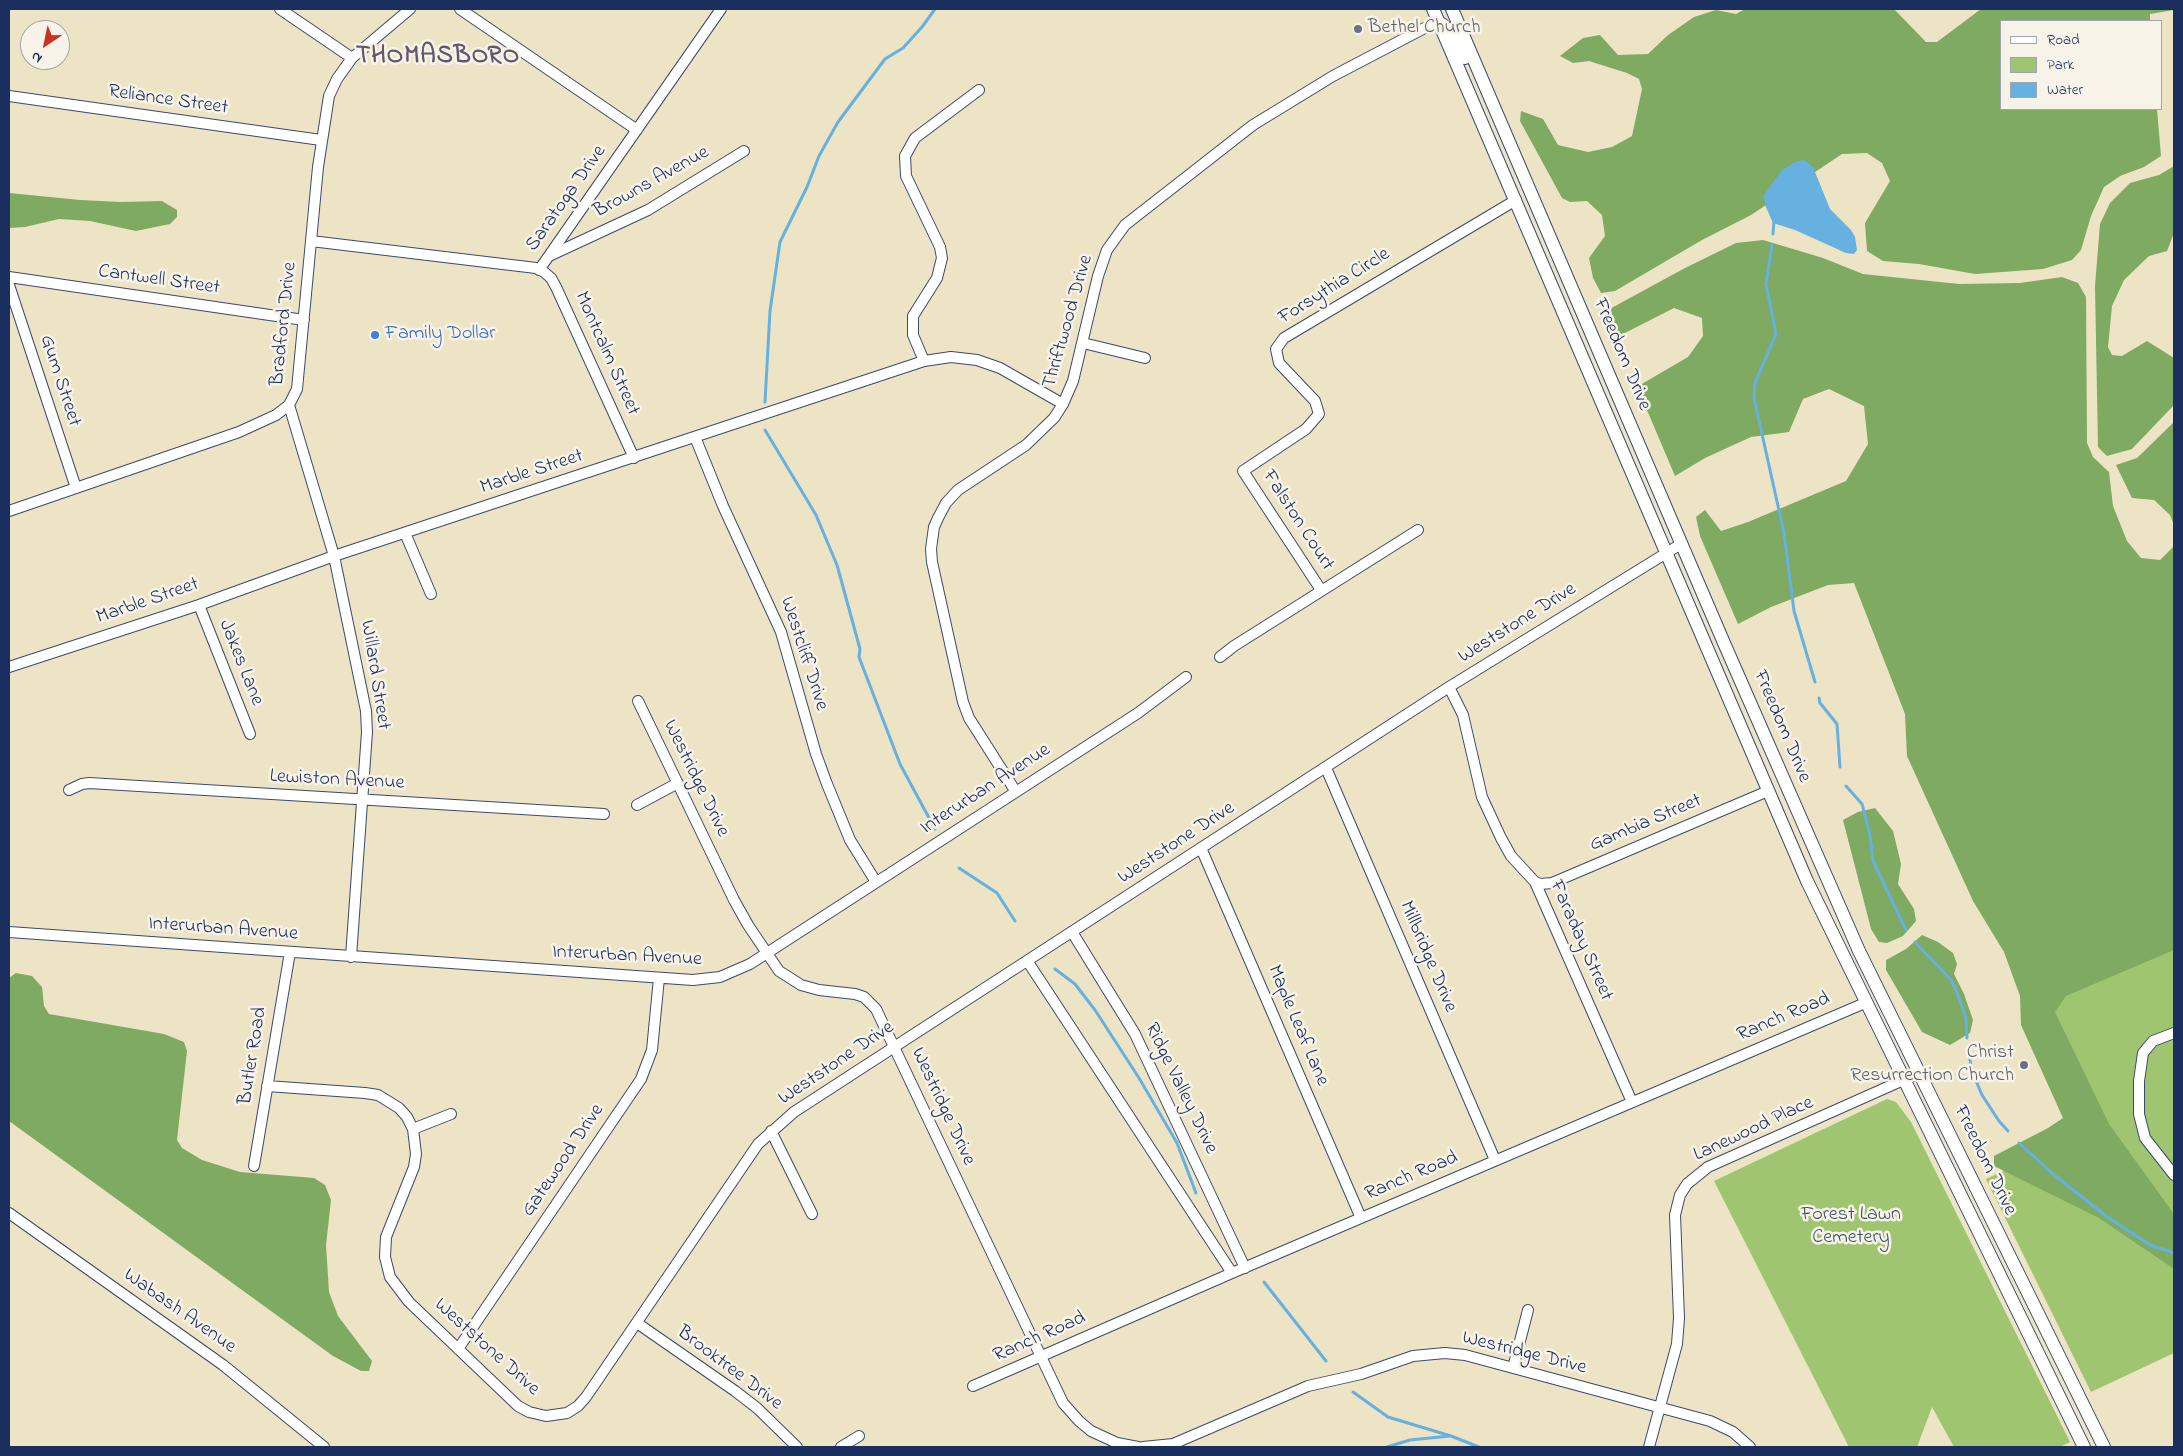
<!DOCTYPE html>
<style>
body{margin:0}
#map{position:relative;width:2183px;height:1456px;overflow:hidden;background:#ede3c5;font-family:"Indie Flower",sans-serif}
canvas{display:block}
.frame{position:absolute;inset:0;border:10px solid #1b2f5e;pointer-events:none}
.legend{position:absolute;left:2000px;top:20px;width:162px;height:90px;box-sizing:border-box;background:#f7f3e8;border:1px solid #9fa5b1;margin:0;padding:6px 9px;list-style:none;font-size:15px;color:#1b2f5e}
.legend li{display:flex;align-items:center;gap:10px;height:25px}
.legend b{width:25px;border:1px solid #9fa5b1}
.north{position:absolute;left:20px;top:20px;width:50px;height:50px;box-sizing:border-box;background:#f7f3e8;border:1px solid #9fa5b1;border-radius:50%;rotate:214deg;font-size:14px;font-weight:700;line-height:20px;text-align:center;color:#1b2f5e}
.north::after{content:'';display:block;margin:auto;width:18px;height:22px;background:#c8321e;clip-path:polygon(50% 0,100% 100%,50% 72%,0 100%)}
</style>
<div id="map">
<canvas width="2183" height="1456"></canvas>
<div class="frame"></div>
<ul class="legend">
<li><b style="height:6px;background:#fff"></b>Road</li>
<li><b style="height:14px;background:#9fc570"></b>Park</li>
<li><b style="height:14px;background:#66b1df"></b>Water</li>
</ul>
<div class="north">N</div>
</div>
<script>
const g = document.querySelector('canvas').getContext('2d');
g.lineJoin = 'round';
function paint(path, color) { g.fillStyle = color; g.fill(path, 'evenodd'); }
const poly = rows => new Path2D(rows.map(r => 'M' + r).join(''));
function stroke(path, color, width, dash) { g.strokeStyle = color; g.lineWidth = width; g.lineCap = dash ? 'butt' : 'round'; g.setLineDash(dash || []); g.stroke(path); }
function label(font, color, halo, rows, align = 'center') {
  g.font = font + ' "Indie Flower",sans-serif'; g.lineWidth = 5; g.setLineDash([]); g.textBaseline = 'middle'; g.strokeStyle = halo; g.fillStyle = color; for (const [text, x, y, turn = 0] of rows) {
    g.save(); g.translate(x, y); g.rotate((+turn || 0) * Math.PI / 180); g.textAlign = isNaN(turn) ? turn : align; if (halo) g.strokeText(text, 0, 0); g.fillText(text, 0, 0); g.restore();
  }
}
paint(poly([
 [2174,929,2174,1353,2091,1392,1986,1179,2086,1132,2023,990],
 [1887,1099,1896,1102,1911,1122,2070,1442,2060,1447,1954,1447,1932,1407,1917,1447,1849,1447,1714,1181]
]), '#9fc570');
paint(poly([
 [1745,9,1894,9,1926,42,1937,42,1981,9,2174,9,2174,10,2150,14,2150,21,2002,21,2002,109,2157,109,2161,156,2144,167,2120,176,2104,187,2091,216,2081,250,2072,260,2043,269,1975,274,1919,264,1883,261,1867,251,1865,223,1890,181,1882,163,1867,153,1842,154,1751,215,1702,240,1615,291,1601,293,1593,278,1589,258,1605,236,1602,215,1587,201,1570,202,1562,198,1520,121,1521,111,1543,119,1558,145,1588,152,1612,147,1632,136,1642,89,1639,79,1627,73,1589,61,1573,63,1560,56,1583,38,1600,35,1618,55,1648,54,1668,35,1694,17,1716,10,1736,14],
 [2174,166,2174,233,2167,251,2149,256,2124,280,2112,306,2108,347,2112,355,2122,356,2147,341,2174,358,2174,405,2132,449,2107,456,2098,447,2095,286,2100,224,2110,203,2130,183,2159,175],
 [9,193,80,200,121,202,162,201,177,210,177,217,170,224,136,231,90,221,59,219,25,227,9,228],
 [1763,240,1823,258,1863,274,1959,284,2020,283,2062,277,2078,283,2086,297,2087,443,2093,457,2109,472,2113,506,2127,541,2141,558,2160,560,2174,546,2174,950,2066,996,2055,1012,2109,1124,2174,1214,2174,1269,2099,1218,1994,1166,1994,1156,2048,1128,2063,1118,2021,1025,2020,996,2004,952,1973,901,1907,756,1905,714,1854,583,1828,585,1771,607,1738,624,1700,536,1696,517,1705,510,1721,531,1748,522,1846,481,1868,444,1864,406,1829,389,1803,399,1789,432,1751,437,1705,458,1675,476,1641,396,1640,385,1688,357,1703,336,1702,318,1674,308,1621,335,1610,332,1604,319,1606,311,1685,268,1736,243],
 [2174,422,2174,525,2170,515,2154,500,2132,498,2116,465,2137,458],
 [1875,808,1893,831,1901,864,1898,884,1914,909,1916,921,1903,936,1887,943,1879,942,1871,929,1843,820,1858,812],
 [1922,935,1938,942,1953,953,1957,964,1954,974,1964,994,1973,1020,1970,1033,1950,1045,1922,1032,1886,970,1886,960,1906,949],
 [16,973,32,976,42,987,44,1006,49,1014,164,1034,184,1042,187,1051,177,1140,182,1148,202,1160,240,1172,314,1178,325,1185,331,1200,326,1245,329,1292,338,1316,372,1361,369,1371,361,1371,333,1356,9,1121,9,978]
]), '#7faa62');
paint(poly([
 [1804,160,1813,167,1830,209,1851,230,1855,237,1857,250,1854,254,1846,253,1795,230,1773,223,1765,205,1764,195,1782,170,1795,162]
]), '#66b1df');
stroke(poly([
 [1773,234,1774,221],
 [1772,245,1766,284,1776,334,1755,383,1754,398,1784,533,1794,611,1815,682],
 [765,402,770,311,780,242,807,187,819,156,838,122,885,59,903,48,922,27,935,9],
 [765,430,816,515,837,565,860,649,859,657,900,764,935,829],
 [1819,698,1820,703,1837,724,1840,767],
 [1846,786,1862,804,1870,835,1873,861,1906,930],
 [959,868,997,893,1015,921],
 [1915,942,1951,980,1956,990,1966,1018,1967,1038],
 [1055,969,1075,984,1095,1010,1139,1078,1177,1143,1196,1193],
 [1969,1054,1972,1071,1982,1095,1999,1121,2008,1131],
 [2019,1143,2053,1174,2106,1216,2150,1245,2174,1253],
 [1264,1282,1326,1361],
 [1353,1392,1388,1417,1451,1436,1479,1447],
 [1387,1447,1410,1440,1450,1436]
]), '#66b1df', 3);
const minor = poly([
 [280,9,352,58],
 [460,9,637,130],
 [9,96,321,140],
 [311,241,536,268,544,272,551,278,556,287,634,458],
 [549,256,648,210,744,151],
 [539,270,721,9],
 [9,277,304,320],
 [9,285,76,488],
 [1083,343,1145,358],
 [924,361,913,335,913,316,937,278,942,258,940,247,906,176,905,156,915,138,979,90],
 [289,405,334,556,366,711,367,732,351,957],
 [695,437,723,506,781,632,816,754,827,784,850,840,876,882],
 [9,511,239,432,276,415,289,405,297,389,318,167,329,96,337,79,352,58,410,9],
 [405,533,431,594],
 [1321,590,1243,471,1306,429,1319,414,1315,401,1279,363,1276,349,1284,338,1516,200],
 [199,605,250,734],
 [1220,657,1234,646,1418,530],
 [9,667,199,605,334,556,924,361,951,357,977,360,1000,368,1063,404],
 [1449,687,1463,715,1482,797,1501,838,1511,856,1535,882,1632,1102],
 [638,701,734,900,748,925,779,971,801,985,819,990,855,994,864,997,876,1009,1063,1403,1079,1421,1091,1431,1117,1443,1138,1447],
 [1326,768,1495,1160],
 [69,790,82,784,89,783,604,814],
 [1016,792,969,718,963,702,932,562,931,549,934,527,938,518,946,503,958,490,1026,445,1054,418,1063,404,1073,381,1098,276,1107,250,1125,225,1253,125,1333,76,1438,21],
 [637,805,678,783],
 [1201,848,1361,1218],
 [1535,882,1540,884,1552,883,1768,791],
 [9,932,693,980,720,977,750,964,1138,713,1186,677],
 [1072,932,1135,1034,1245,1268],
 [1028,962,1232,1273],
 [2174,1033,2153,1041,2143,1053,2139,1081,2139,1114,2145,1138,2174,1175],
 [267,1086,365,1093,378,1095,399,1108,407,1117,413,1129,416,1154,414,1167,386,1237,385,1257,390,1277,409,1302,518,1406,529,1412,546,1416,567,1413,578,1406,586,1397,758,1144,794,1112,1449,687,1681,544],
 [413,1129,451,1114],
 [771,1131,812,1214],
 [254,1166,290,952],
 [9,1213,223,1365,324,1447],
 [637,1323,735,1391,757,1408,797,1447],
 [458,1349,641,1079,652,1050,659,978],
 [1513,1368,1528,1310],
 [973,1386,1232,1273,1865,1003],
 [841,1447,859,1436],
 [1143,1447,1173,1444,1308,1386,1361,1374,1413,1356,1445,1353,1465,1355,1710,1421,1733,1432,1750,1447],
 [1649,1447,1677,1344,1679,1318,1675,1215,1680,1195,1687,1184,1708,1167,1919,1073]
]);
const major = poly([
 [1433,9,1807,881,2084,1447],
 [1452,9,1724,643,1859,951,2104,1447],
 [1442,24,1454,36,1465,58]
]);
stroke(minor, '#3a4a6d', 12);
stroke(major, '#3a4a6d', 14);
stroke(minor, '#fff', 10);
stroke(major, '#fff', 12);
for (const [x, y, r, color] of [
 [1358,29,5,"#6b7280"],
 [375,335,5,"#3f7fe0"],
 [2024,1065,5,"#6b7280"]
]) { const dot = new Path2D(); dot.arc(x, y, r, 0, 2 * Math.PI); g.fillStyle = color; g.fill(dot); stroke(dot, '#f7f3e8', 2); }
label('20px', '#5b616d', '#f7f3e8', [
 ["Bethel Church",1368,29],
 ["Christ",2014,1054,"right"],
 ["Resurrection Church",2014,1077,"right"]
], 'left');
label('20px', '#1b2f5e', '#f7f3e8', [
 ["Reliance Street",168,101,8],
 ["Browns Avenue",652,183,-29],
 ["Saratoga Drive",567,199,-55],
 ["Cantwell Street",159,281,8],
 ["Forsythia Circle",1335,287,-32],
 ["Thriftwood Drive",1069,322,-74],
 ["Bradford Drive",285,324,-84],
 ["Montcalm Street",606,354,66],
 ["Freedom Drive",1621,355,67],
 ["Gum Street",59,381,72],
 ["Marble Street",532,473,-18],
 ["Falston Court",1297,521,57],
 ["Marble Street",148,602,-19],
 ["Weststone Drive",1518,624,-32],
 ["Westcliff Drive",803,654,72],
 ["Jakes Lane",240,663,68],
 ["Willard Street",374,675,81],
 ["Freedom Drive",1781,727,67],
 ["Westridge Drive",695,779,64],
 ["Lewiston Avenue",337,781,3],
 ["Interurban Avenue",986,790,-33],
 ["Gambia Street",1646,824,-23],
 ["Weststone Drive",1177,844,-33],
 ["Interurban Avenue",223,930,4],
 ["Faraday Street",1580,941,66],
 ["Interurban Avenue",627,957,3],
 ["Millbridge Drive",1427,957,67],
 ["Ranch Road",1784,1018,-23],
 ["Maple Leaf Lane",1297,1026,67],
 ["Butler Road",254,1056,-81],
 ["Weststone Drive",837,1064,-34],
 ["Ridge Valley Drive",1180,1089,64],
 ["Westridge Drive",942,1107,65],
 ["Lanewood Place",1754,1130,-25],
 ["Gatewood Drive",564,1161,-56],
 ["Freedom Drive",1984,1161,64],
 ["Ranch Road",1412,1177,-23],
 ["Wabash Avenue",179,1312,35],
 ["Ranch Road",1040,1338,-24],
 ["Weststone Drive",486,1348,42],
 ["Westridge Drive",1524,1354,14],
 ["Brooktree Drive",729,1369,37]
]);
label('20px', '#366cbe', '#f7f3e8', [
 ["Family Dollar",385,335]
], 'left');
label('20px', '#3c5462', '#f7f3e8', [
 ["Forest Lawn",1851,1216],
 ["Cemetery",1851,1239]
]);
g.letterSpacing = '1px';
label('bold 25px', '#62586b', '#f7f3e8', [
 ["THOMASBORO",438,58]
]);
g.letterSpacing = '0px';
</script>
